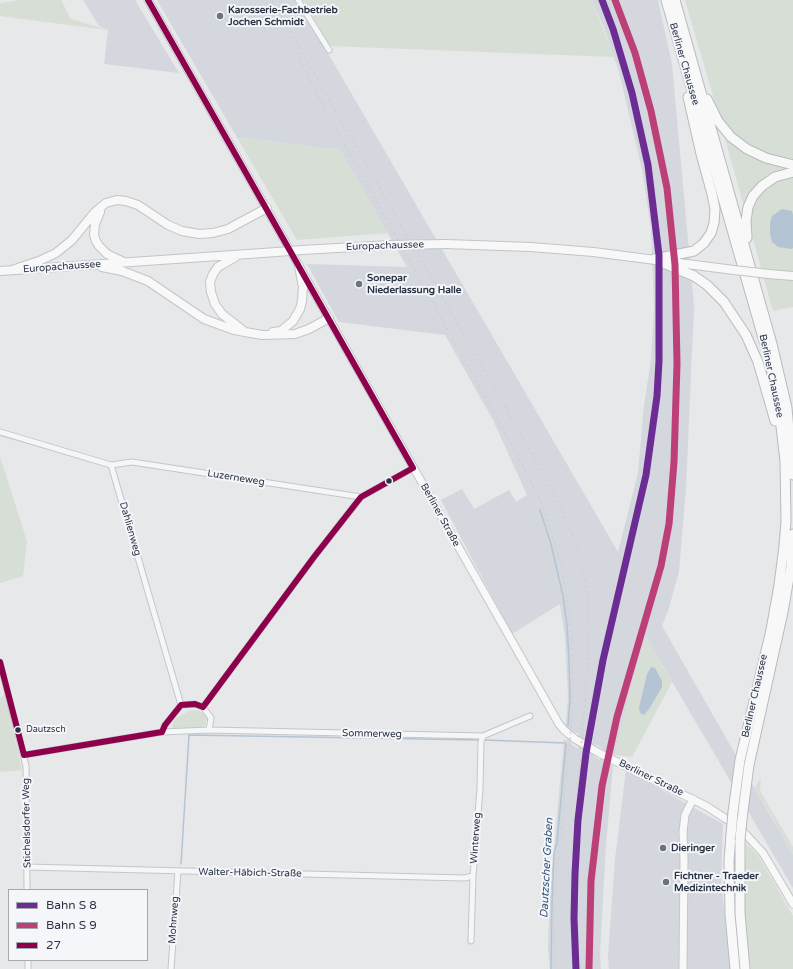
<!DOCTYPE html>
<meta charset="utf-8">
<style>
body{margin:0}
#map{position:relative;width:793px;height:969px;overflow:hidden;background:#e6e8ea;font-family:"Varela Round",sans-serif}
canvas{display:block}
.legend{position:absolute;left:8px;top:889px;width:140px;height:72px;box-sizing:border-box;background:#f4f6f9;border:1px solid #a4a8b1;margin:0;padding:5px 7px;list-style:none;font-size:12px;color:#2b3445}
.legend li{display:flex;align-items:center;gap:8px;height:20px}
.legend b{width:20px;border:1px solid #a4a8b1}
</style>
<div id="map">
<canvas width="793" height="969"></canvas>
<ul class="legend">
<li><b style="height:5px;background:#6b2c94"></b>Bahn S 8</li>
<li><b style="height:5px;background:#bc4077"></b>Bahn S 9</li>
<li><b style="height:5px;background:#8d004b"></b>27</li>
</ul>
</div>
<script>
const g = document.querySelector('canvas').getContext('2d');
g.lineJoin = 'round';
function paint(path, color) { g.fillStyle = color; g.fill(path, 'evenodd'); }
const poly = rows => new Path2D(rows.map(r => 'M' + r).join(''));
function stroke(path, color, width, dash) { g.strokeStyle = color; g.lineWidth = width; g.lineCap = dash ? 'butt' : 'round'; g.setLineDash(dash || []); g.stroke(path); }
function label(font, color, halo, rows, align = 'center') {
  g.font = font + ' "Varela Round",sans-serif'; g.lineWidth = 4; g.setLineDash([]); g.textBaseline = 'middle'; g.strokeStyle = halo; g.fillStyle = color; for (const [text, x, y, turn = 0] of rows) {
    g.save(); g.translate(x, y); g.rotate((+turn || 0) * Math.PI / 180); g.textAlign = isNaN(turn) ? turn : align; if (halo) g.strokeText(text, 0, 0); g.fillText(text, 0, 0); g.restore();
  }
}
paint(poly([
 [83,0,135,0,179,73,104,64,108,30,99,26],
 [157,0,297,0,618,552,638,473,644,405,651,360,654,307,651,229,642,169,619,72,604,28,592,0,658,0,672,64,694,307,686,487,679,571,669,608,662,626,793,855,793,888,646,637,630,692,615,755,611,753,609,764,613,766,606,844,600,954,601,969,550,969,548,948,550,893,564,739,567,741,569,728,566,725,568,697,565,637,560,604,512,634,441,500,462,489,474,509,509,490,516,502,527,495,493,420,445,335,339,322,307,264,407,267,339,148,330,149,245,138,238,139],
 [573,731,579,734,578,749,571,744],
 [595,744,602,748,600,760,593,756],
 [626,770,723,824,721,881,727,937,732,969,609,969,608,956,615,859]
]), '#d4d7dd');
paint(poly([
 [20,0,61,0,71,19,108,30,0,16,0,3],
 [303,0,592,0,614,57,330,46],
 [685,0,793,0,793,307,773,311,716,106],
 [245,138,330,149,339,148,388,233,297,240,238,139],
 [0,457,27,541,23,576,0,583],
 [646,637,672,682,632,757,615,755,630,692],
 [5,694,22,770,0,772,0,698],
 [198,710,205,714,207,718,205,725,201,727,173,728,172,725,176,718,189,711],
 [761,778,760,791,793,847,793,855,755,787],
 [746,843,759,857,793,916,793,969,750,969,744,904,744,861,746,859]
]), '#d6ded6');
paint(poly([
 [782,209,792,211,793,215,793,248,791,249,778,247,772,242,770,234,770,223,772,216],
 [651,667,655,668,662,681,662,687,649,709,644,715,640,713,639,708,647,674]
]), '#b4c4d5');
stroke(poly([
 [540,510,551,544,563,596,567,625,569,661,570,699,568,726],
 [484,740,565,743],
 [181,864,189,735,480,740],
 [551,969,552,903,554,853,557,843,566,744]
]), '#b4c4d5', 1.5);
const street = poly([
 [298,0,329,50],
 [0,432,111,465,181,705],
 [111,465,132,462,361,497],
 [0,662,26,766,27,890],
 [203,707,314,557,361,497,413,468],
 [209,730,483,736,530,716],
 [24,755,162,732,209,730,211,718,203,707,195,704,181,705,165,725,162,732],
 [27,867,464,878,473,876],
 [471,941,473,876,480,789,481,742,483,736],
 [28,960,28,969],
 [171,969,178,871]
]);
const secondary = poly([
 [148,0,559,724,564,730,575,739,599,753,706,806,740,828,763,853,793,904],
 [683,969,684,860,683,832,685,815,693,799]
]);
const primary = poly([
 [100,212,95,224,94,235,96,241,99,246,107,254,122,261],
 [446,244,531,247,593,252,734,270],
 [302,250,390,245],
 [237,256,218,267,213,274,210,282,211,292,215,304,222,314,245,332],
 [102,267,122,271,148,281,204,319,234,330,262,335,295,334,309,329,329,318],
 [12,270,39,261,56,253,72,240,95,212,106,203,117,200,126,201,138,205,168,225,182,231,199,234,213,233,228,229,267,208],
 [0,271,277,252],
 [769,274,793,276],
 [273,332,281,331,293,321,300,309,302,301,303,287,299,266]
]);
const highway = poly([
 [666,0,770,362,779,409,785,461,786,521,784,546,779,585,771,630,740,760,733,812],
 [675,0,772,344,787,408,793,475],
 [707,99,718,121,731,137,747,149,766,158,793,165],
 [747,238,746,221,748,207,753,196,762,186,775,177,793,172],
 [654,259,694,276,707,285,724,302,746,335,758,362,775,421],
 [655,259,694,251,704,243,711,233,714,223,715,209,712,194,701,154,688,97],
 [742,819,749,765,783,612,791,566,793,534],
 [731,835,729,861,730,914,735,969],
 [740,840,740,913,745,969]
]);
stroke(street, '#c4c6c8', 7);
stroke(secondary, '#c4c6c8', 9);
stroke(primary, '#c2c5c8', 10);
stroke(highway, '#b8bbbf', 11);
stroke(street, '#f5f6f7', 5);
stroke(secondary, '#f8f8f8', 7);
stroke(primary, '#f8f8f8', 8);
stroke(highway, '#f8f8f8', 9);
stroke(poly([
 [272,0,539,466,560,505,574,539,584,574,587,591,589,626,586,686,573,848,572,894,576,969],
 [300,59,324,107,525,469,540,501,554,541,561,565,567,599,572,639,573,682,572,719,554,896,554,969]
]), '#cecfd2', 1.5, [2, 4]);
const primaryBridge = poly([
 [390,245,446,244],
 [277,252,302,250],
 [734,270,769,274]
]);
const highwayBridge = poly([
 [731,835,733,812],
 [740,840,742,819]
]);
stroke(primaryBridge, '#c2c5c8', 10, []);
stroke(highwayBridge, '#b8bbbf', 11, []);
stroke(primaryBridge, '#f8f8f8', 8);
stroke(highwayBridge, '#f8f8f8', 9);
stroke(poly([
 [148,0,413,468],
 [0,662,24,755],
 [203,707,314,557,361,497,413,468],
 [162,732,165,725,181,705,195,704,203,707],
 [24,755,162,732]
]), '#8d004b', 6);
stroke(poly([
 [576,969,574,918,575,874,578,820,586,753,603,660,646,475,657,396,659,361,659,255,648,165,632,93,613,29,602,0]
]), '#6b2c94', 7);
stroke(poly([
 [589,969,591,881,602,786,617,717,661,566,669,524,674,462,677,364,675,265,667,188,651,111,635,53,615,0]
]), '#bc4077', 7);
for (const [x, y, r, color] of [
 [220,16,4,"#6c737f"],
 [359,284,4,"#6c737f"],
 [389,481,3.5,"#2b3445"],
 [18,730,3.5,"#2b3445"],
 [663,848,4,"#6c737f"],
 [666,882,4,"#6c737f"]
]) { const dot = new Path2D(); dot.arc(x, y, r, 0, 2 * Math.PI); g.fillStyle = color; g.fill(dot); stroke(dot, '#f4f6f9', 1.5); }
label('9px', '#2b3445', '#f4f6f9', [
 ["Dautzsch",26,730]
], 'left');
label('bold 10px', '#2b3445', '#f4f6f9', [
 ["Karosserie-Fachbetrieb",228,10],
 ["Jochen Schmidt",228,22],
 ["Sonepar",367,278],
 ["Niederlassung Halle",367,290],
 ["Dieringer",671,848],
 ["Fichtner - Traeder",674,876],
 ["Medizintechnik",674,888]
], 'left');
label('10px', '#2b3445', '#f4f6f9', [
 ["Berliner Chaussee",684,64,74],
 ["Europachaussee",385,246,-2],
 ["Europachaussee",62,267,-4],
 ["Berliner Chaussee",771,376,78],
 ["Luzerneweg",236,478,9],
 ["Berliner Straße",440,515,61],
 ["Dahlienweg",130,529,74],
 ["Berliner Chaussee",755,696,-77],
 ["Sommerweg",372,734,1],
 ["Berliner Straße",651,778,26],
 ["Stichelsdorfer Weg",27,823,-91],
 ["Winterweg",476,838,-86],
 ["Walter-Häbich-Straße",250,873,1],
 ["Mohnweg",174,920,-86]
]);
label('italic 11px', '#34527a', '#f4f6f9', [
 ["Dautzscher Graben",547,868,-87]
]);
</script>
